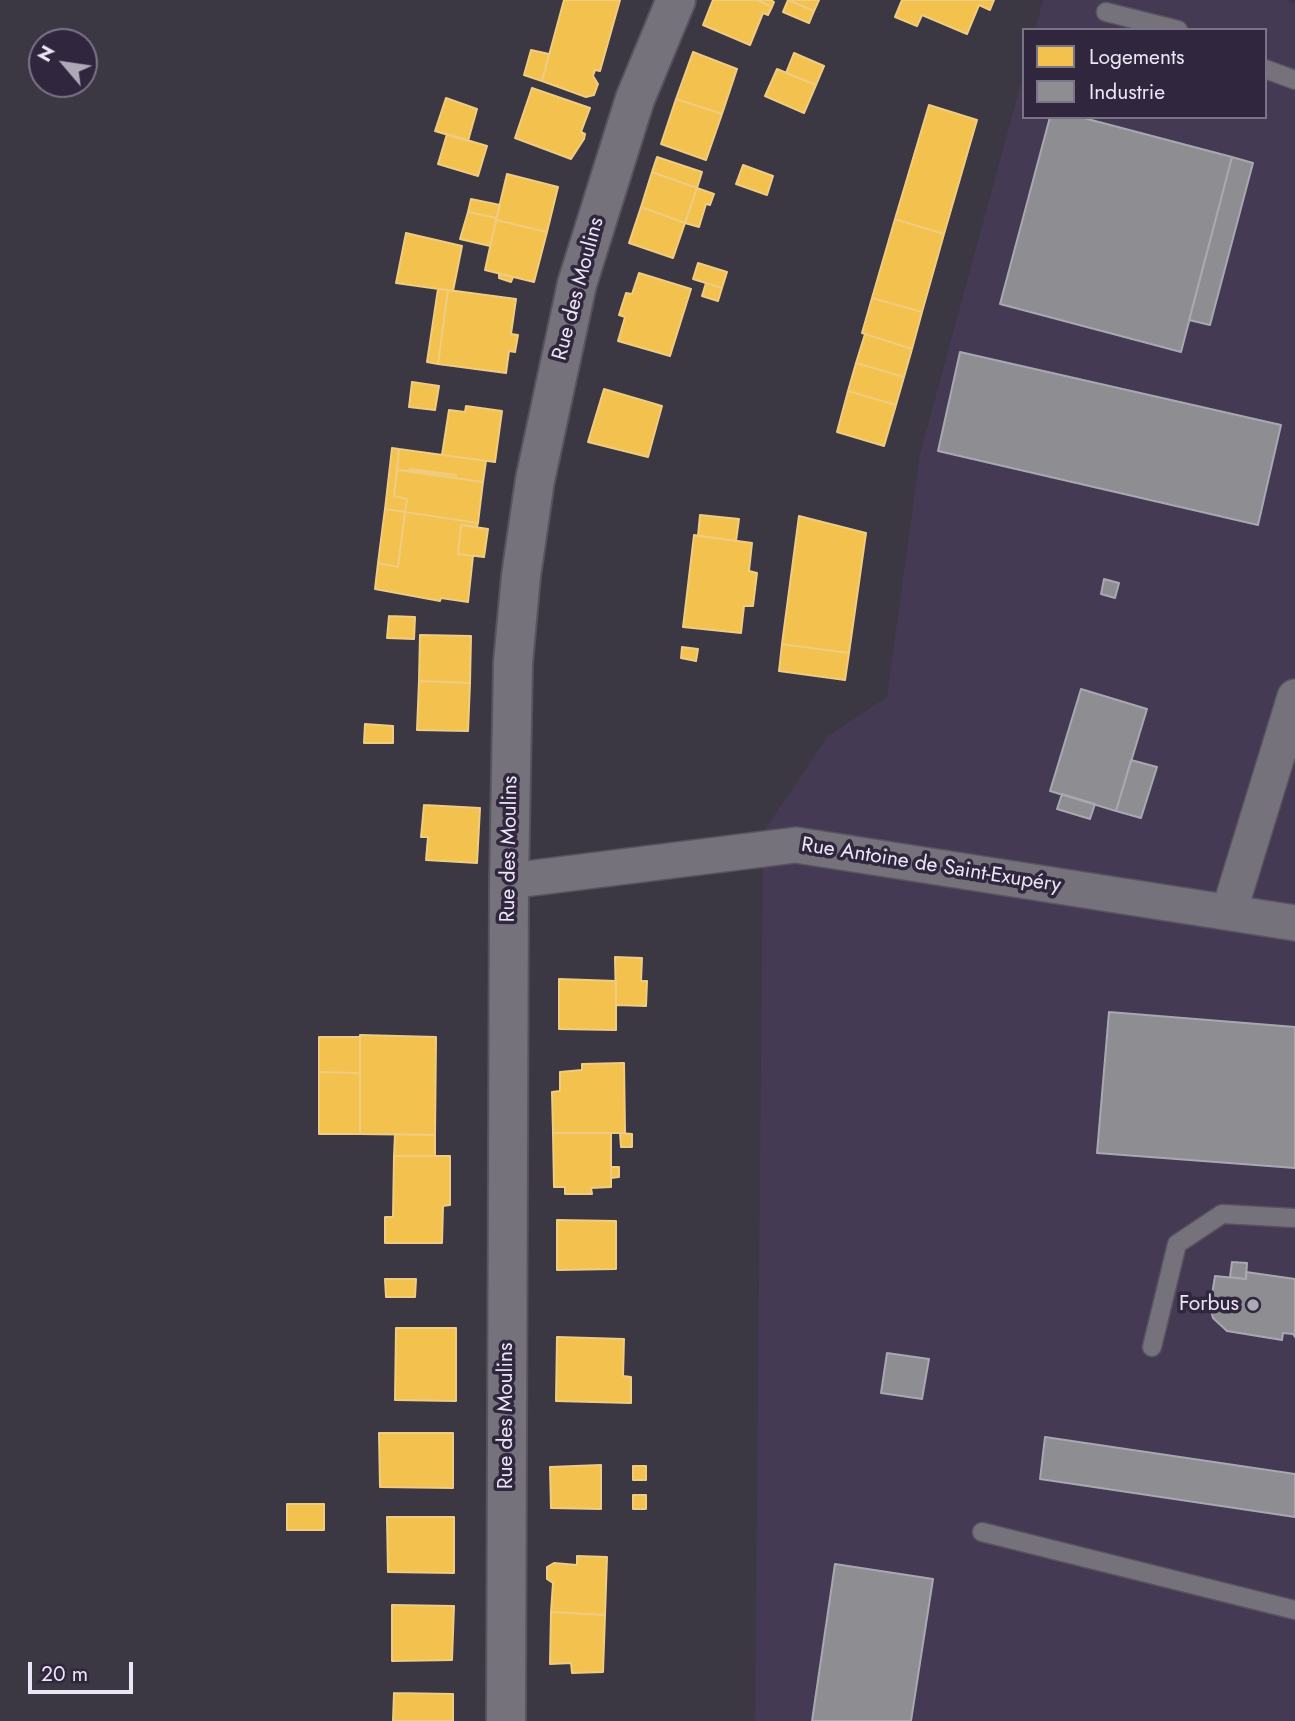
<!DOCTYPE html>
<meta charset="utf-8">
<style>
body{margin:0}
#map{position:relative;width:1295px;height:1721px;overflow:hidden;background:#3b3743;font-family:Jost,sans-serif}
canvas{display:block}
.legend{position:absolute;left:1022px;top:28px;width:245px;height:91px;box-sizing:border-box;background:#30273e;border:2px solid #7b7387;margin:0;padding:9px 12px;list-style:none;font-size:21px;color:#ebe6f5}
.legend li{display:flex;align-items:center;gap:14px;height:35px}
.legend b{width:35px;border:2px solid #7b7387}
.north{position:absolute;left:28px;top:28px;width:70px;height:70px;box-sizing:border-box;background:#30273e;border:2px solid #7b7387;border-radius:50%;rotate:299deg;font-size:19px;font-weight:700;line-height:28px;text-align:center;color:#ebe6f5}
.north::after{content:'';display:block;margin:auto;width:24px;height:32px;background:#ada9b7;clip-path:polygon(50% 0,100% 100%,50% 72%,0 100%)}
.scale{position:absolute;left:28px;top:1662px;width:105px;height:32px;box-sizing:border-box;border:4px solid #ebe6f5;border-top:0;padding-left:9px;font-size:21px;line-height:24px;white-space:nowrap;color:#ebe6f5;-webkit-text-stroke:5px #30273e;paint-order:stroke}
</style>
<div id="map">
<canvas width="1295" height="1721"></canvas>
<ul class="legend">
<li><b style="height:19px;background:#f2c14e"></b>Logements</li>
<li><b style="height:19px;background:#8d8d92"></b>Industrie</li>
</ul>
<div class="north">N</div>
<div class="scale">20 m</div>
</div>
<script>
const g = document.querySelector('canvas').getContext('2d');
g.lineJoin = 'round';
function paint(path, color) { g.fillStyle = color; g.fill(path, 'evenodd'); }
const poly = rows => new Path2D(rows.map(r => 'M' + r).join(''));
function stroke(path, color, width, dash) { g.strokeStyle = color; g.lineWidth = width; g.lineCap = dash ? 'butt' : 'round'; g.setLineDash(dash || []); g.stroke(path); }
function label(font, color, halo, rows, align = 'center') {
  g.font = font + ' Jost,sans-serif'; g.lineWidth = 7; g.setLineDash([]); g.textBaseline = 'middle'; g.strokeStyle = halo; g.fillStyle = color; for (const [text, x, y, turn = 0] of rows) {
    g.save(); g.translate(x, y); g.rotate((+turn || 0) * Math.PI / 180); g.textAlign = isNaN(turn) ? turn : align; if (halo) g.strokeText(text, 0, 0); g.fillText(text, 0, 0); g.restore();
  }
}
paint(poly([
 [1043,0,1286,0,1295,3,1295,1721,755,1721,763,832,828,736,887,697,920,454,1024,72,1024,117,1265,117,1265,30,1035,30]
]), '#443a54');
const homes = poly([
 [564,0,620,0,600,71,595,70,593,76,598,84,594,95,586,97,542,81,564,0],
 [713,0,757,0,772,7,768,15,763,13,750,45,703,25,713,0],
 [757,0,771,0,774,2,772,7,757,0],
 [788,0,814,11,809,23,783,12,788,0],
 [788,0,819,0,814,11,788,0],
 [902,0,994,0,990,10,979,5,967,34,922,15,917,26,895,17,902,0],
 [531,50,549,54,542,81,524,75,531,50],
 [693,52,737,69,722,114,676,99,693,52],
 [794,53,824,66,816,85,786,73,794,53],
 [777,69,816,85,804,113,765,96,777,69],
 [532,88,590,108,581,132,585,134,584,139,571,159,515,138,532,88],
 [446,98,477,109,468,141,435,131,446,98],
 [676,99,722,114,706,160,661,144,676,99],
 [929,105,977,120,944,234,895,219,929,105],
 [447,134,487,146,478,176,438,164,447,134],
 [657,157,702,172,697,188,652,172,657,157],
 [743,165,773,176,767,195,736,184,743,165],
 [652,172,697,188,685,223,641,207,652,172],
 [507,174,558,187,547,232,496,220,507,174],
 [697,188,714,194,710,205,706,204,699,227,685,223,697,188],
 [471,199,500,205,497,218,468,212,471,199],
 [641,207,685,223,673,258,629,243,641,207],
 [468,212,497,218,490,246,460,239,468,212],
 [895,219,944,234,922,312,872,298,895,219],
 [496,220,547,232,534,282,485,270,496,220],
 [406,233,462,246,453,291,396,283,406,233],
 [698,263,727,272,722,288,693,279,698,263],
 [639,273,691,289,670,356,618,341,625,317,619,315,626,293,632,294,639,273],
 [499,274,513,277,511,282,499,278,499,274],
 [706,283,722,288,718,301,702,296,706,283],
 [438,289,448,290,438,364,427,362,438,289],
 [448,290,516,299,511,334,518,335,515,352,509,351,506,373,438,364,448,290],
 [872,298,922,312,912,349,862,333,872,298],
 [865,334,912,349,904,377,856,363,865,334],
 [856,363,904,377,896,405,848,391,856,363],
 [412,382,439,386,435,410,409,407,412,382],
 [604,389,662,406,648,457,588,442,604,389],
 [848,391,896,405,884,446,837,432,848,391],
 [466,406,502,411,495,462,442,455,449,410,465,412,466,406],
 [392,448,399,449,394,496,407,499,405,512,385,509,392,448],
 [399,449,486,461,483,482,455,478,456,475,397,470,399,449],
 [410,469,456,475,455,478,410,472,410,469],
 [397,470,483,482,478,523,405,512,407,499,394,496,397,470],
 [385,509,405,512,398,567,378,563,385,509],
 [405,512,478,523,477,527,461,525,458,554,473,556,468,602,441,598,440,601,375,589,378,563,398,567,405,512],
 [700,515,739,519,736,541,698,536,700,515],
 [799,516,866,533,849,653,782,644,799,516],
 [461,525,488,529,484,557,458,554,461,525],
 [694,535,752,543,749,571,757,573,753,606,744,606,741,633,683,627,694,535],
 [389,616,415,617,414,639,387,638,389,616],
 [420,635,471,636,470,683,419,681,420,635],
 [782,644,849,653,845,680,779,671,782,644],
 [682,647,698,649,696,661,681,658,682,647],
 [419,681,470,683,468,731,417,730,419,681],
 [365,724,393,726,393,743,364,743,365,724],
 [424,805,480,808,477,863,426,860,428,837,421,837,424,805],
 [615,957,642,958,641,981,647,981,646,1006,616,1005,615,957],
 [559,979,616,981,616,1030,559,1029,559,979],
 [360,1035,436,1037,435,1135,360,1134,360,1035],
 [319,1037,360,1037,360,1073,319,1072,319,1037],
 [624,1063,625,1133,553,1133,552,1092,560,1091,560,1072,582,1070,582,1064,624,1063],
 [319,1072,360,1073,360,1134,319,1134,319,1072],
 [553,1133,611,1133,611,1187,591,1188,592,1194,565,1194,565,1187,554,1187,553,1133],
 [620,1133,632,1134,632,1147,621,1147,620,1133],
 [395,1134,435,1135,435,1156,394,1156,395,1134],
 [394,1156,450,1156,450,1205,443,1206,442,1243,385,1243,385,1217,393,1217,394,1156],
 [611,1167,619,1167,619,1177,611,1178,611,1167],
 [557,1220,616,1221,616,1269,557,1270,557,1220],
 [385,1279,416,1279,415,1297,386,1297,385,1279],
 [396,1328,456,1328,456,1401,395,1400,396,1328],
 [557,1337,624,1339,623,1376,631,1377,631,1403,556,1401,557,1337],
 [379,1433,453,1433,453,1488,380,1487,379,1433],
 [601,1465,601,1509,551,1508,550,1467,601,1465],
 [633,1466,646,1466,646,1480,633,1480,633,1466],
 [633,1495,646,1495,646,1509,633,1509,633,1495],
 [287,1504,324,1504,324,1530,287,1530,287,1504],
 [387,1517,454,1517,454,1573,388,1572,387,1517],
 [577,1556,607,1557,605,1615,551,1612,553,1583,547,1579,547,1567,554,1563,577,1565,577,1556],
 [392,1605,454,1606,452,1660,392,1661,392,1605],
 [551,1612,605,1615,603,1672,572,1673,571,1663,550,1664,551,1612],
 [394,1693,453,1694,453,1721,393,1721,394,1693]
]);
paint(homes, '#f2c14e');
stroke(homes, '#f0cc80', 2);
const industry = poly([
 [1050,117,1080,117,1232,157,1181,352,1000,304,1050,117],
 [1232,157,1253,163,1210,325,1189,320,1232,157],
 [960,352,1281,425,1258,525,938,451,960,352],
 [1104,579,1119,583,1115,598,1101,594,1104,579],
 [1081,689,1147,709,1116,811,1050,791,1081,689],
 [1131,760,1157,767,1141,818,1116,811,1131,760],
 [1062,794,1095,804,1090,819,1057,809,1062,794],
 [1109,1012,1295,1027,1295,1168,1097,1153,1109,1012],
 [1232,1262,1247,1263,1246,1279,1230,1277,1232,1262],
 [1246,1272,1295,1279,1295,1337,1293,1334,1283,1333,1282,1340,1227,1331,1213,1318,1210,1307,1215,1276,1246,1279,1246,1272],
 [887,1353,929,1359,922,1399,881,1393,887,1353],
 [1045,1437,1295,1474,1295,1517,1040,1479,1045,1437],
 [835,1564,933,1579,911,1721,812,1721,835,1564]
]);
paint(industry, '#8d8d92');
stroke(industry, '#a9a8b0', 2);
const lane = poly([
 [1106,12,1178,30],
 [1265,69,1295,80],
 [1152,1347,1177,1244,1222,1214,1295,1218],
 [982,1532,1295,1610]
]);
const street = poly([
 [509,881,796,845,1295,923],
 [1229,912,1295,697]
]);
const secondary = poly([
 [506,1721,509,881,513,663,521,576,535,480,577,284,635,99,676,0]
]);
stroke(lane, '#58535e', 21);
stroke(street, '#58535e', 38);
stroke(secondary, '#58535e', 42);
stroke(lane, '#75727b', 18);
stroke(street, '#75727b', 35);
stroke(secondary, '#75727b', 38);
for (const [x, y, r, color] of [
 [1253,1305,7,"#ada9b7"]
]) { const dot = new Path2D(); dot.arc(x, y, r, 0, 2 * Math.PI); g.fillStyle = color; g.fill(dot); stroke(dot, '#30273e', 2.5); }
label('21px', '#ebe6f5', '#30273e', [
 ["Rue des Moulins",579,289,-75],
 ["Rue des Moulins",510,849,-89],
 ["Rue Antoine de Saint-Exupéry",931,866,9],
 ["Rue des Moulins",507,1416,-90]
]);
label('21px', '#ebe6f5', '#30273e', [
 ["Forbus",1239,1305]
], 'right');
</script>
